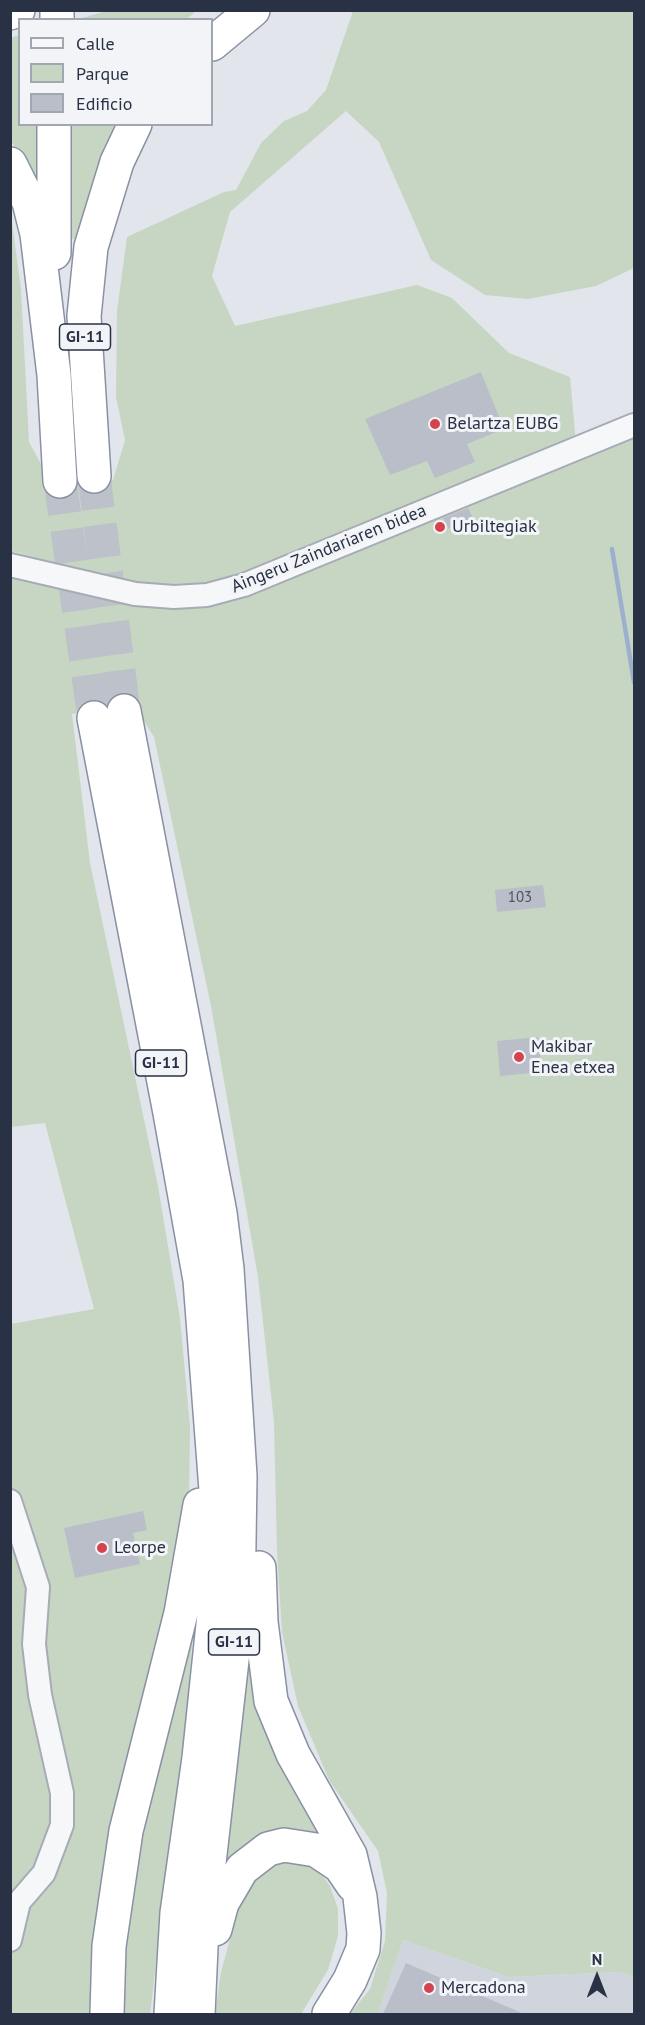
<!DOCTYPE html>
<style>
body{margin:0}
#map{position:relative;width:645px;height:2025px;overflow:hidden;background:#e2e5eb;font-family:"PT Sans",sans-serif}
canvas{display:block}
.frame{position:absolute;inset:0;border:12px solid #293144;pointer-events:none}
.legend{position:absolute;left:18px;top:18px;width:195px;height:108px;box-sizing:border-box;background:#f2f4f8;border:2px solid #a2a6b0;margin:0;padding:8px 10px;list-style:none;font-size:18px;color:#293144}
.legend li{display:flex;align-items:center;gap:12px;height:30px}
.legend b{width:30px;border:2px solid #a2a6b0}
.north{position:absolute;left:567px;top:1947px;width:60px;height:60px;-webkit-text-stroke:4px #f2f4f8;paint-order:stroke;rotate:0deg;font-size:16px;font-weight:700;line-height:24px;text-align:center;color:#293144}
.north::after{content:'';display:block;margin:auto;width:21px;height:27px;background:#293144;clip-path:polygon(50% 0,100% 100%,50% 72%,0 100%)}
</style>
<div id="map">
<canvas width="645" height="2025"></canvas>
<div class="frame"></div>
<ul class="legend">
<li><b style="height:8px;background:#f6f7f9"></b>Calle</li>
<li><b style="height:16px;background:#c7d6c3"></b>Parque</li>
<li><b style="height:16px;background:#b9bec9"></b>Edificio</li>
</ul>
<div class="north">N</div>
</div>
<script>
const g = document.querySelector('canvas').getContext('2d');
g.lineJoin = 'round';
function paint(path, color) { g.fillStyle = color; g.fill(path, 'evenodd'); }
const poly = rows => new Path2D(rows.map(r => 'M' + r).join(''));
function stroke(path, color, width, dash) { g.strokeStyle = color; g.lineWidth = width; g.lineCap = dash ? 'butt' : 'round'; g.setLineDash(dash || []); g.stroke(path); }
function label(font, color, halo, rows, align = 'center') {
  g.font = font + ' "PT Sans",sans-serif'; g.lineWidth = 6; g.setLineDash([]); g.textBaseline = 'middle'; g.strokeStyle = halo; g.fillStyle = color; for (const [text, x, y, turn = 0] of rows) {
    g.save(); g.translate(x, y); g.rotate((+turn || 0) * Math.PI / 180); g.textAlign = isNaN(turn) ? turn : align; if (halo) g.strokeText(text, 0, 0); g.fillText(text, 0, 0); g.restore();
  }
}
paint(poly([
 [403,1940,508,1977,620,1972,634,1977,634,2014,378,2014]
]), '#d0d4dd');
paint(poly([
 [106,11,106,10,196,11,187,19,79,19],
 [353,11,634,11,634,268,596,286,528,299,485,295,431,260,379,142,346,111,230,212,212,276,235,326,417,285,452,298,509,353,570,377,576,443,240,578,183,589,136,585,11,551,10,208,21,289,29,442,53,486,113,480,125,440,116,397,117,311,127,237,224,192,236,190,261,143,284,121,307,111,326,90],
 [19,35,20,124,116,125,104,147,79,238,72,239,71,175,37,180,11,141,11,38],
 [634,434,634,1977,620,1972,508,1977,403,1940,378,2014,350,2014,370,1989,385,1941,387,1893,378,1851,329,1780,298,1706,282,1632,277,1552,274,1422,258,1277,211,1006,154,737,133,704,72,714,90,863,158,1186,180,1318,190,1427,189,1502,197,1580,187,1710,150,2014,11,2014,11,1324,94,1309,45,1123,11,1127,11,573,200,605],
 [250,1647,335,1850,320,1872,330,1886,338,1909,338,1936,328,1970,301,2014,215,2014,221,1972,241,1899,222,1879]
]), '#c7d6c3');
stroke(poly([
 [612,549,634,682]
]), '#9cb0cd', 4.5);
paint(poly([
 [481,372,504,429,467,444,475,462,435,478,427,461,390,475,365,419],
 [468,508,473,518,449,529,443,518],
 [543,885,546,907,497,912,495,890],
 [538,1037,542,1072,500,1076,497,1041],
 [143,1511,147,1530,133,1533,140,1564,75,1578,64,1528],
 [406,1963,524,2014,383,2014]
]), '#b9bec9');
stroke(poly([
 [94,476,124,711],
 [60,481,94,718]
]), '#bdc1ca', 33, [33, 16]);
const minor = poly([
 [10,565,135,594,174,597,207,595,244,585,634,425],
 [10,1501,38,1587,34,1644,40,1695,62,1793,62,1825,44,1873,19,1902,10,1940]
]);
const highway = poly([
 [10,13,18,10],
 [57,20,57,10],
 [212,44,253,10],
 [54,124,54,253],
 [10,164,29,202,37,234,54,375,60,481],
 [94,476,84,316,91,247,117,162,135,124],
 [124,711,220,1213,227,1269,240,1476,238,1607,202,1925,198,2014],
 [94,718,170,1113,200,1280,217,1503,214,1615,199,1758,177,1913,171,2014],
 [259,1568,261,1622,271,1701,293,1754,350,1855,360,1897,364,1933,363,1949,350,1980,329,2014],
 [215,1929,222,1903,242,1869,268,1849,284,1845,316,1850,340,1866,353,1885],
 [107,2014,109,1946,126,1831,181,1613,200,1505]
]);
stroke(minor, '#a7abb6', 26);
stroke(highway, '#8991a3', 36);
stroke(minor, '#f6f7f9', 22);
stroke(highway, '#fff', 33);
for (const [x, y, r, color] of [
 [435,424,6,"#d5434f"],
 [440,527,6,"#d5434f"],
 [519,1057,6,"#d5434f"],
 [102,1548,6,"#d5434f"],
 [429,1988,6,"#d5434f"]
]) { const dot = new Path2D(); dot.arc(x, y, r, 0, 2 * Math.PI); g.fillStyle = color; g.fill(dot); stroke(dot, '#f2f4f8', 2); }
label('15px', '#4d5465', null, [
 ["103",520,898]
]);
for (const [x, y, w] of [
 [85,337,51],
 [161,1063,51],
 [234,1642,51]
]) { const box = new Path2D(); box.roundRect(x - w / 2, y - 13, w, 26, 4.5); g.fillStyle = '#f2f4f8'; g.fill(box); stroke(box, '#293144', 1.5); }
label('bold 16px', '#293144', null, [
 ["GI-11",85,337],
 ["GI-11",161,1063],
 ["GI-11",234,1642]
]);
label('18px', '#293144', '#f2f4f8', [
 ["Belartza EUBG",447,424],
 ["Urbiltegiak",452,527],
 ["Makibar",531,1047],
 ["Enea etxea",531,1068],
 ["Leorpe",114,1548],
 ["Mercadona",441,1988]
], 'left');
label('18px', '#293144', '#f2f4f8', [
 ["Aingeru Zaindariaren bidea",329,549,-22]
]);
</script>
